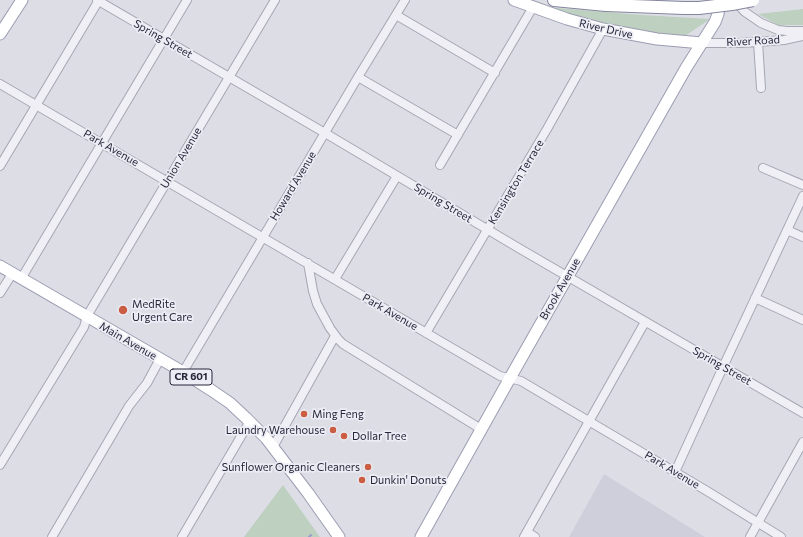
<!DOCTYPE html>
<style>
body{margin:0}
canvas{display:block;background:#dddde6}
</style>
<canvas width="803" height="537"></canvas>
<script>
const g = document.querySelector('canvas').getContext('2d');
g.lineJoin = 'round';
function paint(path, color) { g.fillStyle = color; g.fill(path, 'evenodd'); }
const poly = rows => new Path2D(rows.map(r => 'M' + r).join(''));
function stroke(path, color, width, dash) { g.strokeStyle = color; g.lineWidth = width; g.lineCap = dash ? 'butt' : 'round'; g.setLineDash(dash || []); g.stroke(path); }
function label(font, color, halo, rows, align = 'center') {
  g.font = font + ' Commissioner,sans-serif'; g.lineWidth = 3.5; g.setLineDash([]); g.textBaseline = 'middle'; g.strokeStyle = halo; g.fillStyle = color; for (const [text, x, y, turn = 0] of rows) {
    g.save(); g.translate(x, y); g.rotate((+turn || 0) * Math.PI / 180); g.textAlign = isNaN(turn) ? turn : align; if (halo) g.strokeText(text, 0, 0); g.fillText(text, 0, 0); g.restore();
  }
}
paint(poly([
 [604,474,705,537,569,537]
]), '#cfcfdb');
paint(poly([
 [544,7,642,15,710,19,685,36,643,33,560,14],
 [803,9,803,25,778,25,758,14],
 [283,485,320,537,244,537]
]), '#bed0c0');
stroke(poly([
 [309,537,311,535]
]), '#989ec6', 2);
const minor = poly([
 [97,0,325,133,522,250,803,413],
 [734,0,745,12,761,23,778,30,787,31,803,31],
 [396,15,495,73],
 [758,42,761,88],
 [702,43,739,43,758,42,784,40,803,36],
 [358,77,458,135],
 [0,84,500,376,521,381,707,491,781,537],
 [440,165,533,7],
 [0,166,99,0],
 [763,168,803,185],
 [787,230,803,237],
 [308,263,313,291,317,304,330,328,338,339,343,344,481,429],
 [21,279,187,0],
 [335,279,397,176],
 [0,293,12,274],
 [755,298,803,320],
 [426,333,547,129,603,29],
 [183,372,358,77,405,0],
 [273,447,335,336],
 [0,465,84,327,87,316,275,0],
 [675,472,723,367,803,196],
 [527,532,535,537],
 [52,537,129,406,147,383,160,359],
 [182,537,250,421],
 [524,537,645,322],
 [750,537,803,442]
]);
const major = poly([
 [514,0,567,19,603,29,657,39,702,43],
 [0,34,22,0],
 [0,266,183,372,211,390,230,403,246,418,266,438,308,493,339,537],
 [421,537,510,378,686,68,715,22,718,14,719,7,719,0]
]);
const highway = poly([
 [554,0,606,5,684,8,699,8]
]);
stroke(minor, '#a6a6b3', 10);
stroke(major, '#9c9db2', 13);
stroke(highway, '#84869d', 14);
stroke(minor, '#efeff5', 8);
stroke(major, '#fff', 11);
stroke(highway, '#fff', 12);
const highwayBridge = poly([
 [699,8,732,4,753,0]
]);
stroke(highwayBridge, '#84869d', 14, []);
stroke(highwayBridge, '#fff', 12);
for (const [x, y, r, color] of [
 [123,310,5,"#ca5d42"],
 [304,414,4,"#ca5d42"],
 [333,430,4,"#ca5d42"],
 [344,436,4,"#ca5d42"],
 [368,467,4,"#ca5d42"],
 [362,480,4,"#ca5d42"]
]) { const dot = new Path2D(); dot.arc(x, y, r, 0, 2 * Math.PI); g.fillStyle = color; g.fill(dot); stroke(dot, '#ececf4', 1.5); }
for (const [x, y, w] of [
 [191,377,42]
]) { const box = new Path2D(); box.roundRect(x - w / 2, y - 8, w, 16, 3); g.fillStyle = '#ececf4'; g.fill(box); stroke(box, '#27273c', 1); }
label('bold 10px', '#27273c', null, [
 ["CR 601",191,377]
]);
label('11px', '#27273c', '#ececf4', [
 ["River Drive",606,29,13],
 ["Spring Street",163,39,30],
 ["River Road",753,41,-3],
 ["Park Avenue",111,148,30],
 ["Union Avenue",181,158,-59],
 ["Kensington Terrace",516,182,-59],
 ["Howard Avenue",293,186,-59],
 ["Spring Street",443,203,31],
 ["Brook Avenue",560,289,-60],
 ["Park Avenue",390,312,30],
 ["Main Avenue",128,341,30],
 ["Spring Street",722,366,30],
 ["Park Avenue",672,470,31]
]);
label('11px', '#27273c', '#ececf4', [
 ["MedRite",132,304],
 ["Urgent Care",132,317],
 ["Ming Feng",312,414],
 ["Laundry Warehouse",325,430,"right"],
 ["Dollar Tree",352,436],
 ["Sunflower Organic Cleaners",360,467,"right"],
 ["Dunkin' Donuts",370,480]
], 'left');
</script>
